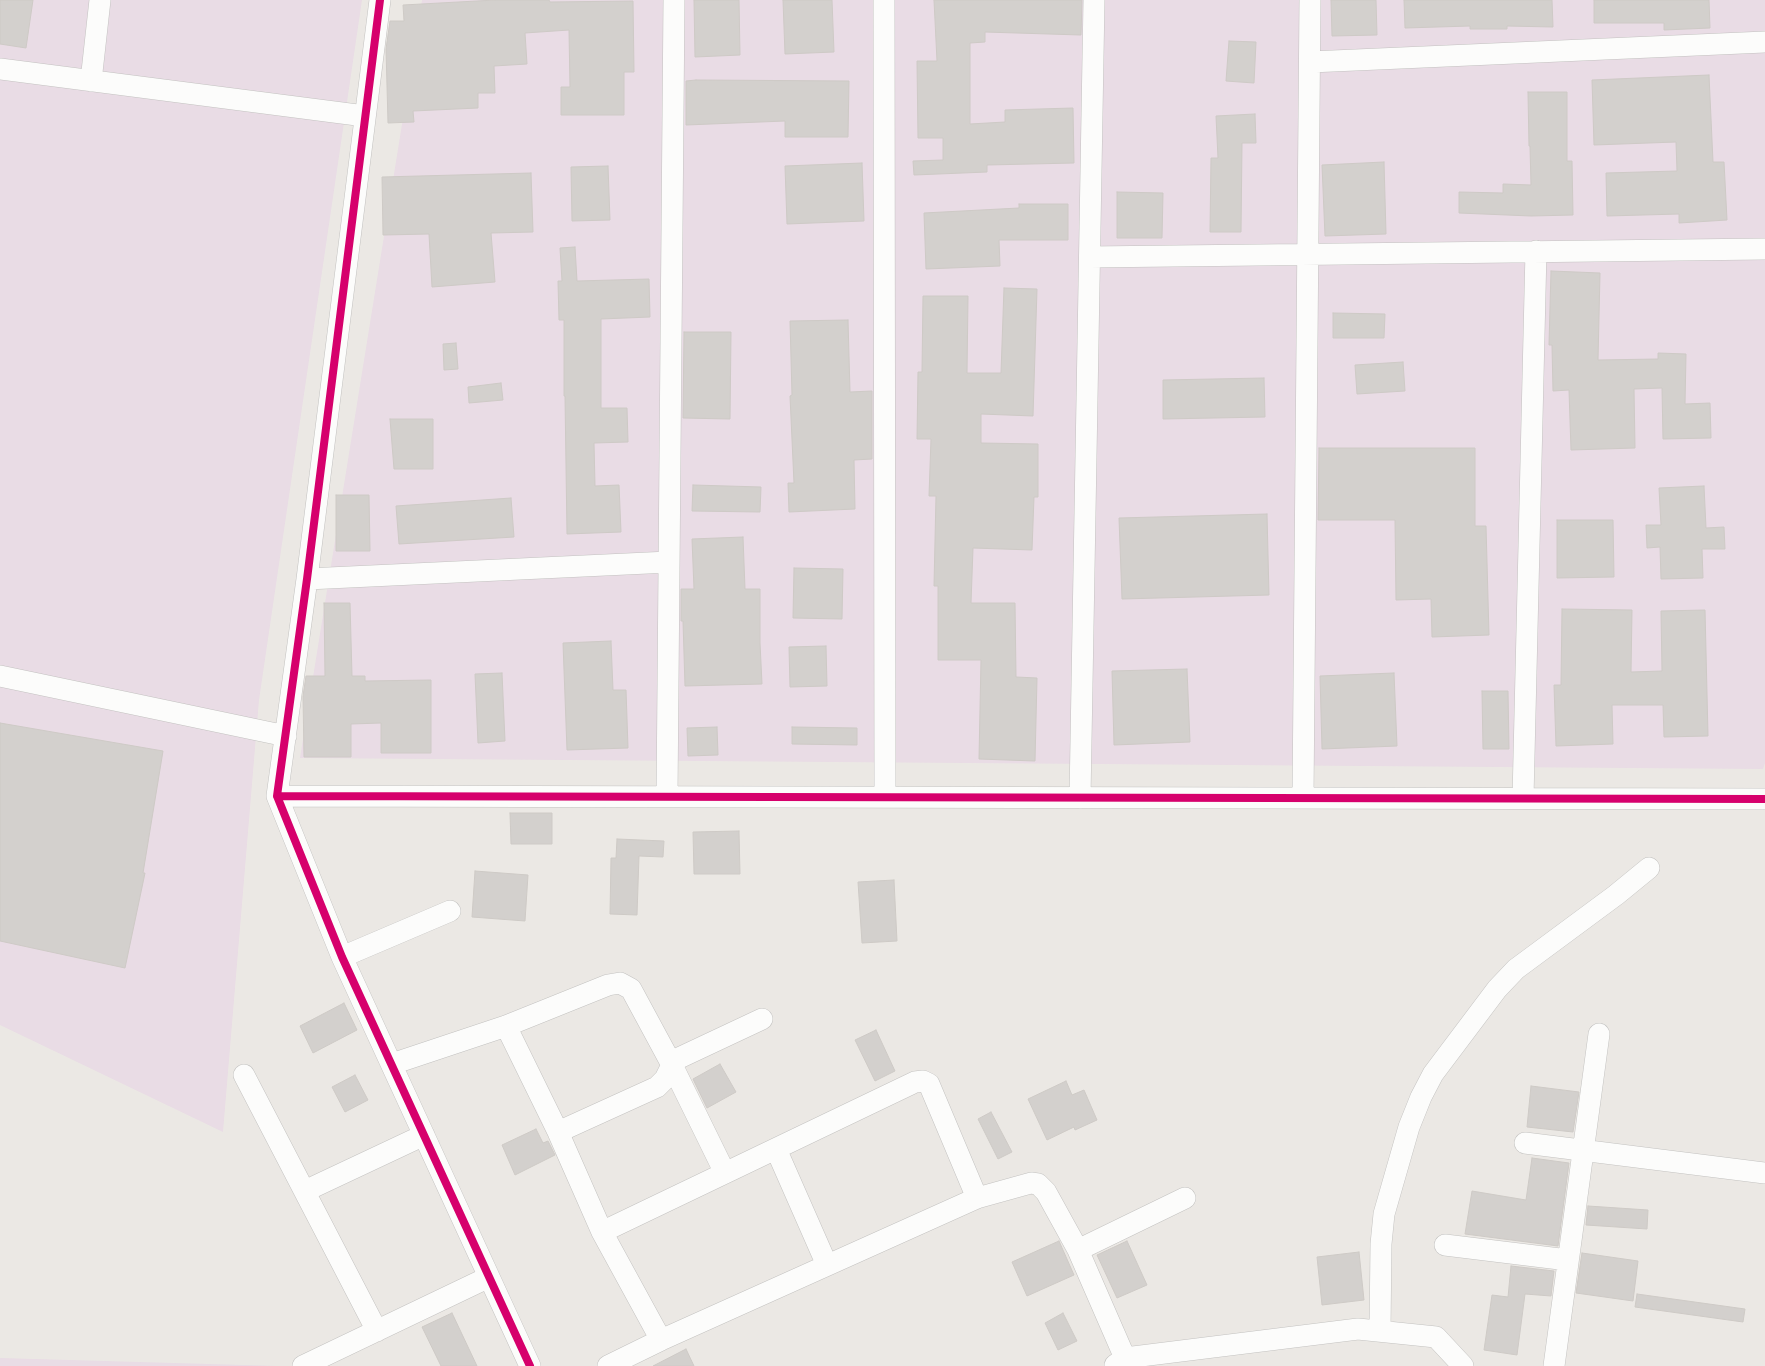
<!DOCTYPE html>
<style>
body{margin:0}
canvas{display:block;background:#ebe8e4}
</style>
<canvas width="1765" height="1366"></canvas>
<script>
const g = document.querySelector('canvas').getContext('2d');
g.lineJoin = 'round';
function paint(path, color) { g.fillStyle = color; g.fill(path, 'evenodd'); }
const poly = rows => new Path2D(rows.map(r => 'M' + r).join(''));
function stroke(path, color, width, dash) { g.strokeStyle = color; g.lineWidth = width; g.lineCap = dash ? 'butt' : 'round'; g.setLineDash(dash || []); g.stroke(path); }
paint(poly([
 [0,0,362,0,259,700,223,1132,0,1025],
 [422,0,1765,0,1765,763,1763,769,300,758],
 [0,1358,279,1366,0,1366]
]), '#e9dce5');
const building = poly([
 [0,0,33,0,26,48,0,44,0,0],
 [495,0,549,0,550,2,633,1,634,72,624,72,624,115,561,115,561,87,570,87,569,30,525,33,527,64,494,66,495,93,478,93,478,108,413,111,414,122,388,123,386,49,390,21,404,21,403,5,495,0],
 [694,0,739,0,740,55,695,57,694,0],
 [783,0,832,0,834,52,785,54,783,0],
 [934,0,1082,0,1081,35,985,32,985,42,970,43,970,124,1005,122,1005,110,1073,108,1074,163,987,165,987,172,914,175,913,161,943,160,943,138,918,138,917,61,937,61,934,0],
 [1331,0,1376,0,1377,35,1332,36,1331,0],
 [1404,0,1552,0,1553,27,1507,26,1507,29,1470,29,1470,26,1405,28,1404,0],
 [1594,0,1709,0,1710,28,1664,30,1664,23,1594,23,1594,0],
 [1229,41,1256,42,1254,83,1226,81,1229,41],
 [1709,75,1713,162,1724,162,1727,220,1679,223,1679,214,1607,216,1606,173,1677,171,1676,142,1594,145,1592,80,1709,75],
 [696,80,849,81,848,137,785,137,785,121,686,125,686,81,696,80],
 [1528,92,1567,92,1567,161,1572,161,1573,215,1531,216,1459,213,1459,192,1503,193,1503,184,1531,185,1530,146,1529,146,1528,92],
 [1255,114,1256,143,1242,143,1241,232,1210,232,1211,158,1218,158,1216,116,1255,114],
 [1384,162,1386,234,1325,236,1322,165,1384,162],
 [862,163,864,221,787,224,785,166,862,163],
 [608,166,610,220,572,221,571,167,608,166],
 [531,173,533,232,491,233,495,282,432,287,429,234,383,235,382,177,531,173],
 [1117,192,1163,193,1162,238,1117,238,1117,192],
 [1019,204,1068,204,1068,240,999,240,1000,266,926,269,924,213,1019,208,1019,204],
 [575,247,577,281,649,279,650,317,601,319,601,408,627,408,628,442,594,443,595,486,619,485,621,532,567,534,565,396,564,396,564,320,559,320,558,281,562,281,560,248,575,247],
 [1551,271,1600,273,1598,360,1658,359,1658,353,1686,354,1685,404,1710,403,1711,438,1663,439,1662,388,1634,389,1635,448,1571,450,1569,390,1553,391,1552,345,1549,345,1551,271],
 [1004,288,1037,289,1033,416,981,414,981,443,1038,444,1038,497,1034,497,1032,550,973,548,971,603,1015,603,1016,677,1037,678,1035,761,979,759,981,660,938,660,938,586,934,586,936,496,929,496,931,439,917,439,918,372,922,372,923,296,968,296,967,373,1001,373,1004,288],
 [1333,313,1385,314,1384,338,1333,338,1333,313],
 [848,320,850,392,872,391,872,459,854,460,855,509,789,512,788,483,794,483,790,396,792,395,790,321,848,320],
 [684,332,731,332,730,419,683,418,684,332],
 [456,343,458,369,444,370,443,344,456,343],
 [1403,362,1405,391,1357,394,1355,365,1403,362],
 [1264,378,1265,417,1163,419,1163,380,1264,378],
 [501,383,503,400,469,403,468,387,501,383],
 [390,419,433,419,433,469,394,469,390,419],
 [1319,448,1475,448,1475,526,1486,526,1489,635,1432,637,1431,599,1396,600,1395,520,1318,520,1319,448],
 [693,485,761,487,760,512,692,511,693,485],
 [1704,486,1706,528,1724,527,1725,549,1702,549,1703,578,1661,579,1660,547,1647,548,1646,525,1661,525,1659,488,1704,486],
 [336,495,369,495,370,551,336,551,336,495],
 [511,498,514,537,399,544,396,506,511,498],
 [1267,514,1269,595,1122,599,1119,518,1267,514],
 [1557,520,1613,520,1614,577,1557,578,1557,520],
 [743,537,745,589,760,589,760,643,762,684,685,686,683,621,681,621,681,589,694,589,692,539,743,537],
 [794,568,843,569,842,619,793,618,794,568],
 [324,603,350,603,352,676,365,676,365,681,431,680,431,753,381,753,381,723,351,724,351,757,304,757,303,696,306,676,325,676,324,603],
 [1562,609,1632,610,1631,672,1662,671,1661,611,1705,610,1708,736,1664,737,1663,705,1612,705,1613,744,1556,746,1554,685,1561,685,1562,609],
 [611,641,613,690,626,690,628,748,567,750,563,643,611,641],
 [826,646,827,686,790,687,789,647,826,646],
 [1187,669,1190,742,1114,745,1112,671,1187,669],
 [502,673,505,741,478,743,475,674,502,673],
 [1394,673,1397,746,1322,749,1320,676,1394,673],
 [1482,691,1508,691,1509,749,1483,749,1482,691],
 [0,723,163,751,143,873,145,873,125,968,0,941,0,723],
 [717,727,718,755,688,756,687,728,717,727],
 [792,727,857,728,857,745,792,744,792,727],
 [510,813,552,813,552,844,511,844,510,813],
 [739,831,740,874,694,874,693,832,739,831],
 [617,839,664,841,663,857,639,856,637,915,610,914,611,858,616,858,617,839],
 [475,871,528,875,525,921,472,917,475,871],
 [894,880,897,941,862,943,858,882,894,880],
 [344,1003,357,1030,313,1053,300,1026,344,1003],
 [876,1030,895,1071,875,1081,855,1040,876,1030],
 [720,1064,736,1092,707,1108,693,1079,720,1064],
 [355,1075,368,1100,345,1112,332,1087,355,1075],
 [1066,1081,1072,1095,1084,1090,1097,1120,1075,1130,1074,1127,1047,1140,1028,1099,1066,1081],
 [1531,1086,1579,1092,1573,1132,1527,1127,1531,1086],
 [991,1112,1012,1152,998,1159,978,1119,991,1112],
 [536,1129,543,1143,548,1141,555,1155,515,1175,502,1145,536,1129],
 [1532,1158,1569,1163,1558,1246,1465,1234,1472,1191,1526,1200,1532,1158],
 [1588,1206,1648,1210,1647,1229,1586,1225,1588,1206],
 [1059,1241,1074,1275,1027,1296,1012,1262,1059,1241],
 [1127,1241,1147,1285,1117,1298,1097,1255,1127,1241],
 [1359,1252,1364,1300,1322,1305,1317,1257,1359,1252],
 [1582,1253,1638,1261,1633,1301,1576,1293,1582,1253],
 [1511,1266,1554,1271,1551,1296,1525,1294,1517,1355,1484,1350,1492,1295,1508,1297,1511,1266],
 [1637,1294,1745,1309,1743,1322,1635,1307,1637,1294],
 [452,1313,477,1366,441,1366,422,1327,452,1313],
 [1063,1313,1077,1341,1058,1350,1045,1323,1063,1313],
 [686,1349,694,1366,653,1366,686,1349]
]);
paint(building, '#d3d0cd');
stroke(building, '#cecac6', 1);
const minor = poly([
 [380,0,307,579,277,796,342,957,530,1366],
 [884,0,885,797],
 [1310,62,1765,42],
 [0,69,365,116],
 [91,81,100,0],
 [1090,257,1765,249],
 [307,579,669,562],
 [0,676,286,736],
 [277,796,1765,799],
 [667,797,674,0],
 [1080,798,1094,0],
 [1303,798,1310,0],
 [1523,798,1536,251],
 [342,957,450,911],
 [506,1026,558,1132,602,1232,661,1340],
 [392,1064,506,1026,608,985,620,983,631,989,672,1065,725,1173],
 [244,1075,377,1331],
 [558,1132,657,1087,665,1079,672,1065,679,1058,762,1019],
 [1525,1143,1765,1173],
 [776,1149,827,1265],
 [305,1191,424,1135],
 [602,1232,915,1082,923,1081,929,1084,977,1198],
 [1445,1245,1568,1260],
 [1078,1250,1185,1198],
 [1380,1331,1381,1244,1384,1214,1409,1127,1421,1097,1433,1074,1497,989,1516,969,1616,895,1649,868],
 [1115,1365,1125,1358,1358,1329,1436,1337,1463,1366],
 [303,1366,489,1277],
 [608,1366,661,1340,977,1198,1031,1183,1038,1184,1046,1192,1078,1250,1125,1358,1126,1366],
 [1554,1366,1599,1034]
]);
stroke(minor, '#c3c2c0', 22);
stroke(minor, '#fcfcfb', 21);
stroke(poly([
 [380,0,307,579,277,796,342,957,530,1366],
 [277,796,1765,799]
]), '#d6006c', 8);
</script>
